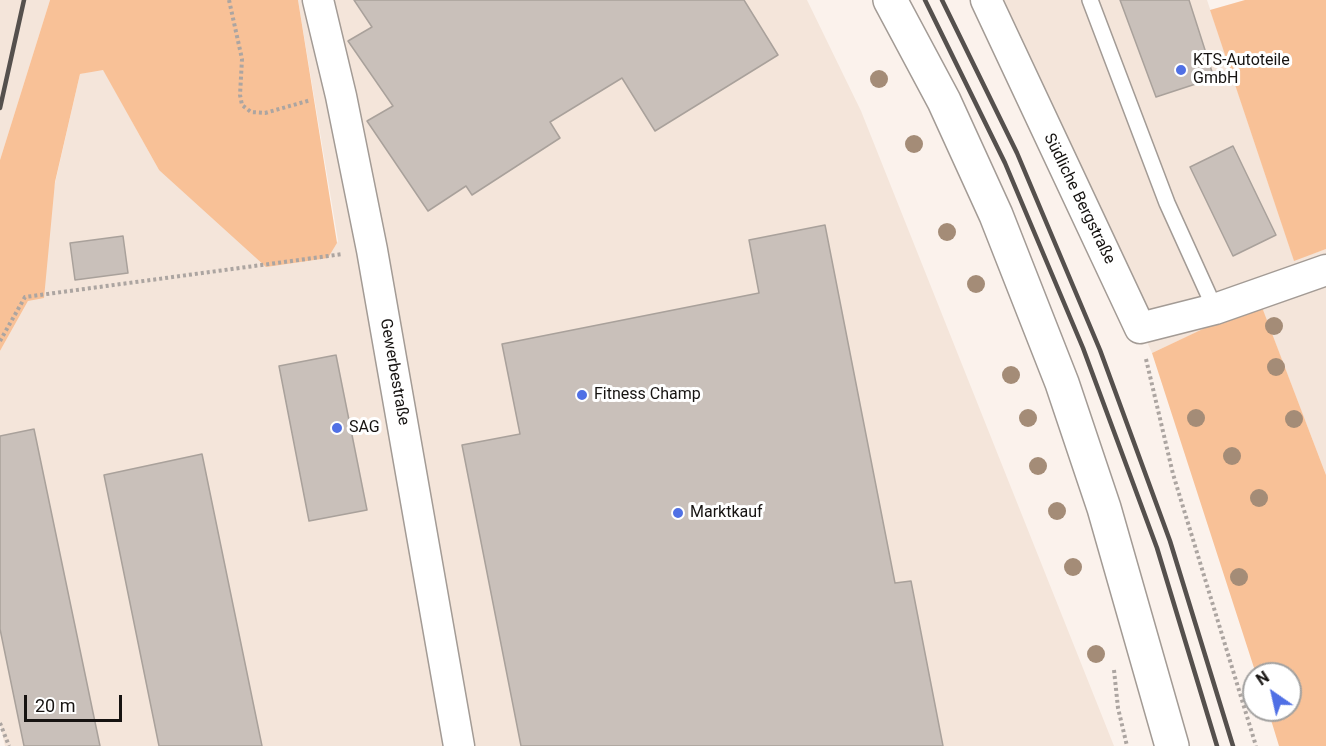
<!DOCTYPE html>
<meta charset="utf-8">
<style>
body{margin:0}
#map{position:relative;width:1326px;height:746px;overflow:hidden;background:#fbf2ec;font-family:Roboto,sans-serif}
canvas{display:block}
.north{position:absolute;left:1242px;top:662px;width:60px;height:60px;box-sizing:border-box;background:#fff;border:2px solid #a2a1a0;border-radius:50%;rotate:326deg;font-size:16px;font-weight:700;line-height:24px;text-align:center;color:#161311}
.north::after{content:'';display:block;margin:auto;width:21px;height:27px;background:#5070e5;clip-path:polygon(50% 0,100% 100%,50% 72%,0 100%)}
.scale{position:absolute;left:24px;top:695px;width:98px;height:27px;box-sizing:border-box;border:3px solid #161311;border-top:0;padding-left:8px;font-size:18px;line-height:21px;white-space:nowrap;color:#161311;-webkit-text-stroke:4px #fff;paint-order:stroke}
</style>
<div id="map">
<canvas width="1326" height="746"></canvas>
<div class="north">N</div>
<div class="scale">20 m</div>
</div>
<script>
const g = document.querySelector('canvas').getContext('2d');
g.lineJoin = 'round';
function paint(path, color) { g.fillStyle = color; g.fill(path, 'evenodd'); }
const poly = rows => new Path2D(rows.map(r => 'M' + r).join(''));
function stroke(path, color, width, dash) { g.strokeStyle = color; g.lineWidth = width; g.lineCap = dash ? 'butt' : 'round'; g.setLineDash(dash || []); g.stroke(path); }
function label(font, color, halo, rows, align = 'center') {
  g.font = font + ' Roboto,sans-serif'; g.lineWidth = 6; g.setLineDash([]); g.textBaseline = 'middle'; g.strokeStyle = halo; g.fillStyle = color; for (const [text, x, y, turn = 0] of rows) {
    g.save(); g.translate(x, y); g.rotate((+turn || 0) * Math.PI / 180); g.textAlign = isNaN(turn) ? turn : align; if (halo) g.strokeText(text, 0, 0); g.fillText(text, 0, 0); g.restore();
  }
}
paint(poly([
 [0,0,50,0,0,160],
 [298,0,807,0,861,111,1114,746,5,746,0,724,0,351,28,301,80,74,103,69,159,170,328,258,338,241],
 [994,0,1207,0,1294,260,1326,249,1326,475,1260,303,1152,353]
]), '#f4e5da');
paint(poly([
 [50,0,298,0,337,243,328,258,266,267,159,170,103,70,80,74,55,182,44,298,28,301,0,351,0,160],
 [1245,0,1326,0,1326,249,1294,261,1210,10],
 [1260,302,1326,475,1326,746,1279,746,1268,710,1290,710,1290,674,1256,674,1152,353]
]), '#f8c197');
const building = poly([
 [354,0,744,0,778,55,655,131,622,78,550,122,560,138,472,195,466,186,428,211,367,121,393,106,348,41,372,27,354,0],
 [1120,0,1189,0,1214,78,1156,97,1120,0],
 [1233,146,1276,235,1233,256,1190,167,1233,146],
 [825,225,895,583,911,581,943,746,521,746,462,445,520,434,502,344,759,293,749,240,825,225],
 [123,236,128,273,75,280,70,243,123,236],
 [336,355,367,510,309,521,279,366,336,355],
 [34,429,100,746,24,746,0,629,0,436,34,429],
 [202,454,262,746,159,746,104,475,202,454]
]);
paint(building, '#c9c0ba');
stroke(building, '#a9a19b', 1.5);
const lane = poly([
 [1090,0,1167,203,1215,309]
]);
const street = poly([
 [318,0,341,96,372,250,459,746],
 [986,0,1140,328,1215,309,1326,270]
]);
const primary = poly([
 [890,0,944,101,996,215,1062,383,1104,508,1172,746]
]);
stroke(lane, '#a39b95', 18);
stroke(street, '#a39b95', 33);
stroke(primary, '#a39b95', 36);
stroke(poly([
 [229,0,242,59,240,95,242,105,251,112,265,113,311,100],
 [0,341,25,297,343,254],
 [1146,359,1173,474,1256,746],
 [1114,670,1118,708,1127,746],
 [0,723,9,746]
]), '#aca5a1', 4, [3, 3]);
stroke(lane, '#fff', 15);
stroke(street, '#fff', 30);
stroke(primary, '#fff', 33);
stroke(poly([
 [925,0,1005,163,1083,348,1157,548,1217,746],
 [942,0,1017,153,1100,350,1170,541,1233,746],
 [0,108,24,0]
]), '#55504d', 4.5);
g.fillStyle = '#a48c77';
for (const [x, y] of [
 [879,79],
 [914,144],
 [947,232],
 [976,284],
 [1274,326],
 [1276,367],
 [1011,375],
 [1028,418],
 [1196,418],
 [1294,419],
 [1232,456],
 [1038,466],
 [1259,498],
 [1057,511],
 [1073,567],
 [1239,577],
 [1096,654]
]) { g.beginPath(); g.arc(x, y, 9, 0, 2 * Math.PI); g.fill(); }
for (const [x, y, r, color] of [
 [1181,70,6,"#5070e5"],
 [582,395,6,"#5070e5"],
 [337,428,6,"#5070e5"],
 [678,513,6,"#5070e5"]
]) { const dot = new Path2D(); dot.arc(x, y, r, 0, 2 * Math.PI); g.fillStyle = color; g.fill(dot); stroke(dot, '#fff', 2); }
label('16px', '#161311', '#fff', [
 ["KTS-Autoteile",1193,61],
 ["GmbH",1193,79],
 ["Fitness Champ",594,395],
 ["SAG",349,428],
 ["Marktkauf",690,513]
], 'left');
label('16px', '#161311', '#fff', [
 ["Südliche Bergstraße",1079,199,64],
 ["Gewerbestraße",394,372,80]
]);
</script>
